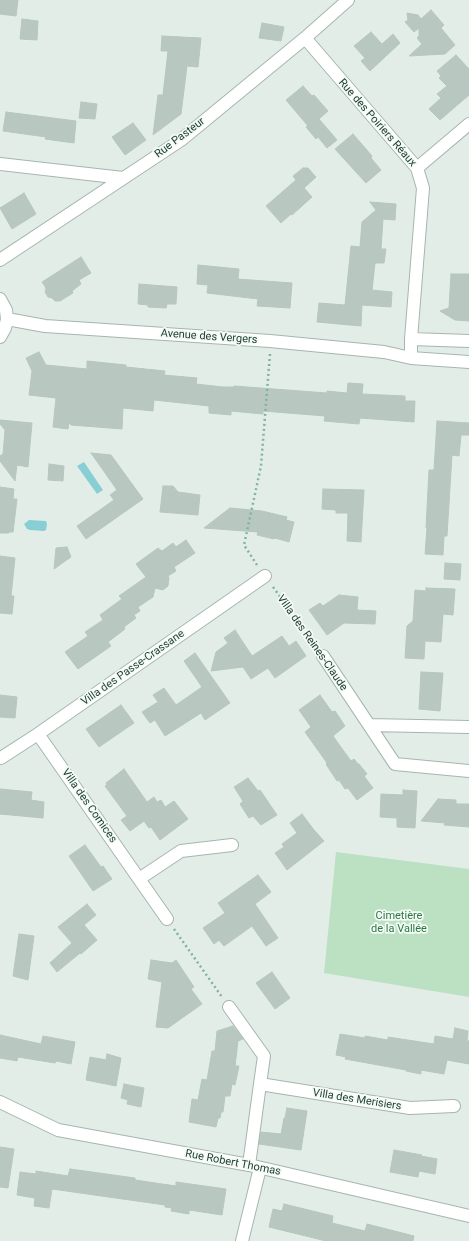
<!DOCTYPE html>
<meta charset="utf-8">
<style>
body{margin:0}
canvas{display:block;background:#e3ede8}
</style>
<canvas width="469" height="1241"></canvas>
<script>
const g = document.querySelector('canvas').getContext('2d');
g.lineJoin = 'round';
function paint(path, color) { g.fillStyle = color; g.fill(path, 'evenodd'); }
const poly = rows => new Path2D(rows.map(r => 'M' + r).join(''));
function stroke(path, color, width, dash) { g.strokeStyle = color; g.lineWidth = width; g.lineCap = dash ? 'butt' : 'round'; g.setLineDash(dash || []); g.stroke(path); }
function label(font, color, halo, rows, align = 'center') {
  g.font = font + ' Roboto,sans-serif'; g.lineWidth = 3.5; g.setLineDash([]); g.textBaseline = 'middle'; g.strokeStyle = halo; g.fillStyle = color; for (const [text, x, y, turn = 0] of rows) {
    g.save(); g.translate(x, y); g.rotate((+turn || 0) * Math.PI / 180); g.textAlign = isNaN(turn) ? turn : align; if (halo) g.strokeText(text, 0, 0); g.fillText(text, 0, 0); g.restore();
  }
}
paint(poly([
 [336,852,469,869,469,997,324,973]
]), '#bbe0c2');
paint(poly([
 [84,462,103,490,97,494,77,466],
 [29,520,46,521,47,524,46,530,44,531,30,530,27,529,24,524]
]), '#88cfd5');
const building = poly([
 [0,0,18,0,16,16,0,14,0,0],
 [431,10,444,25,441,28,455,45,445,54,409,56,422,44,417,38,419,36,419,28,414,32,405,22,408,20,407,13,418,15,421,19,431,10],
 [22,19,38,21,37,40,20,39,22,19],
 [262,23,284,27,281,41,259,38,262,23],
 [371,32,382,44,393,34,400,43,370,71,361,61,365,58,354,46,371,32],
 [162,36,201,38,198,67,187,66,181,114,153,135,158,95,163,95,168,51,161,51,162,36],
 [456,55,469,69,469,95,440,120,429,109,441,98,437,94,447,86,439,78,441,76,437,71,456,55],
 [303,86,312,96,314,95,328,111,319,119,337,140,327,148,318,137,316,139,306,127,308,126,286,100,303,86],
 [81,102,97,104,95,119,79,118,81,102],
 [6,112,76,121,74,143,45,139,46,137,3,131,6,112],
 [133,123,146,140,125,155,112,137,133,123],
 [353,134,372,156,371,158,381,170,366,183,335,149,353,134],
 [303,168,308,168,316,177,304,188,312,197,292,215,291,214,281,223,266,206,296,180,293,176,303,168],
 [24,193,36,214,12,229,0,208,24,193],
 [370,202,396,204,395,220,383,219,381,249,386,249,384,263,375,263,372,290,392,292,391,307,362,305,361,326,317,322,319,303,345,305,351,246,360,247,362,222,376,210,370,202],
 [81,257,91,273,79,280,81,284,72,291,73,293,60,301,55,301,52,298,48,297,45,292,46,288,42,282,81,257],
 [198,265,239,269,238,279,292,283,290,308,257,306,258,299,207,293,208,285,197,284,198,265],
 [451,274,469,274,469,321,455,320,440,311,449,308,451,274],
 [139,284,177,287,176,304,167,304,166,308,148,307,148,305,138,304,139,284],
 [39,352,46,365,87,369,87,361,126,365,126,367,165,371,164,375,197,378,196,384,223,387,234,387,234,386,327,393,327,391,347,393,348,383,363,384,362,394,405,396,405,401,415,401,414,422,360,418,359,424,324,421,325,416,263,411,263,414,231,411,231,415,209,413,209,406,154,400,153,411,123,408,122,429,71,425,69,423,68,429,53,427,56,398,29,395,32,371,26,358,39,352],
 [0,420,32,423,28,467,17,465,15,481,0,461,0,456,3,454,5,430,0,424,0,420],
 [437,421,469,423,469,435,461,435,459,456,452,455,447,536,444,536,443,555,425,554,427,528,426,528,429,470,434,470,437,421],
 [91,453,111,455,143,499,86,539,77,526,114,500,110,495,117,490,91,453],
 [49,464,64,466,63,481,48,480,49,464],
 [163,486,173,486,178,492,200,495,198,515,160,512,163,486],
 [0,487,14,489,13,499,17,499,13,532,9,532,9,533,0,533,0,487],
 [323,489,364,490,361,542,347,541,348,513,336,513,336,510,322,509,323,489],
 [230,508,262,511,287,517,286,520,294,522,289,542,275,538,274,539,257,535,258,532,204,528,230,508],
 [186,540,195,553,174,567,176,571,168,576,169,578,168,586,163,590,155,588,153,597,138,607,140,611,134,615,136,618,124,627,125,629,108,642,111,646,78,669,65,652,88,636,85,632,103,620,100,615,122,599,119,596,146,577,136,564,158,548,162,551,173,543,176,547,186,540],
 [67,547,71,557,54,569,56,548,67,547],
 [0,556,15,558,11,596,14,596,12,614,0,613,0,556],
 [445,563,461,564,460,580,444,579,445,563],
 [426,588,455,589,453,615,443,614,441,642,425,641,424,659,405,658,407,626,413,621,415,590,426,591,426,588],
 [339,595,358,597,357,610,376,611,375,624,344,623,327,635,309,610,320,603,323,606,339,595],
 [235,630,252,656,282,636,289,646,296,641,306,656,275,678,268,668,251,679,243,667,211,671,216,652,228,643,224,638,235,630],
 [195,653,230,703,205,720,201,713,165,736,155,720,150,723,142,712,158,702,153,695,164,688,176,705,202,687,184,661,195,653],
 [421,672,443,673,440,711,419,709,421,672],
 [0,695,17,697,15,718,0,717,0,695],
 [320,695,332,712,335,711,345,726,333,736,351,761,354,759,358,764,359,764,367,774,364,776,373,788,357,800,348,788,345,789,339,780,337,781,326,764,327,763,305,732,311,727,299,710,320,695],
 [121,705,134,723,99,747,86,729,121,705],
 [124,769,147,802,154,797,157,802,161,800,165,807,174,801,188,819,160,840,151,827,149,828,144,821,130,831,121,820,127,816,105,786,107,785,106,783,124,769],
 [248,778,258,791,260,790,277,815,261,825,253,816,249,818,240,804,243,801,234,787,248,778],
 [0,789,32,792,31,800,44,802,43,818,0,814,0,789],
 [403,790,417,791,415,828,397,827,397,818,380,817,381,794,403,795,403,790],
 [438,799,456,800,456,804,469,804,469,827,444,825,445,823,421,821,438,799],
 [302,814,314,830,324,841,287,870,275,853,284,847,282,844,297,833,290,823,302,814],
 [85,845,101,867,103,866,112,879,93,891,69,856,85,845],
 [258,875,271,892,255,904,278,938,266,946,252,926,224,946,219,940,214,944,203,928,225,913,218,903,258,875],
 [87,904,96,915,84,925,97,940,81,954,80,953,57,972,50,963,72,943,58,927,87,904],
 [19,934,34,936,28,980,13,976,19,934],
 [151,960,172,963,176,960,194,987,191,989,202,1004,168,1028,156,1027,162,982,148,979,151,960],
 [272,972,290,998,275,1009,256,983,272,972],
 [233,1026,243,1039,238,1041,235,1066,239,1066,235,1085,232,1084,230,1096,225,1096,223,1112,221,1112,220,1118,218,1118,216,1127,189,1122,192,1099,198,1100,202,1079,207,1080,212,1051,215,1051,217,1031,233,1026],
 [455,1028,468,1031,467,1041,469,1041,469,1064,447,1060,444,1074,421,1070,421,1074,406,1071,406,1070,345,1059,346,1057,336,1055,340,1034,365,1038,365,1036,388,1040,388,1037,434,1044,435,1036,453,1039,455,1028],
 [0,1035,41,1044,43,1036,75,1042,71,1064,56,1061,55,1063,18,1057,17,1061,0,1058,0,1035],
 [107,1054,121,1058,116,1086,86,1080,90,1057,106,1060,107,1054],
 [124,1084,144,1088,141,1107,127,1104,128,1100,121,1098,124,1084],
 [287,1108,307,1111,301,1150,259,1144,261,1132,281,1134,284,1118,285,1118,287,1108],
 [0,1147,14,1149,8,1188,0,1187,0,1147],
 [394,1150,422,1155,421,1156,437,1159,435,1174,419,1171,418,1177,390,1172,394,1150],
 [70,1169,135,1178,135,1180,176,1186,176,1182,226,1189,222,1215,189,1210,189,1214,171,1211,172,1208,165,1207,165,1205,52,1189,49,1208,34,1206,35,1198,17,1195,20,1172,36,1174,36,1171,68,1176,70,1169],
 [284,1204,333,1216,332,1223,365,1231,367,1224,414,1236,413,1241,326,1241,269,1227,273,1209,282,1211,284,1204]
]);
paint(building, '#b8c8c1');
stroke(building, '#b5c7be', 1);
const street = poly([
 [305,38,417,168,423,188,411,339],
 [0,164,123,178],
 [417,168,469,124],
 [0,260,181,140,305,38,348,0],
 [0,299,6,310,7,319,5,328,0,337],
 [7,319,45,326,270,341,384,352,411,358,469,362],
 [411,358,411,339,469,341],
 [323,656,395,764,469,771],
 [369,725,469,727],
 [38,734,139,879,181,851,232,845],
 [0,758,1,758,38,734,265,576],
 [139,879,167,919],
 [229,1007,264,1056,260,1084],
 [0,1102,58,1130,249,1165,469,1216],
 [249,1165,260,1084,410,1108,454,1106],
 [242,1241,260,1168]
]);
stroke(street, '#a5b6af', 14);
stroke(poly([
 [257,565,244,545,261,466,270,354],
 [273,587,316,646],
 [174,929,222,997]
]), '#82b3a0', 2.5, [2, 3]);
stroke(street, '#fff', 12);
label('11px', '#214035', '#f4faf6', [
 ["Rue des Poiriers Réaux",377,123,49],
 ["Rue Pasteur",180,138,-37],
 ["Avenue des Vergers",209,337,4],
 ["Villa des Reines-Claude",312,643,55],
 ["Villa des Passe-Crassane",133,668,-35],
 ["Villa des Comices",89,806,55],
 ["Villa des Merisiers",357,1100,9],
 ["Rue Robert Thomas",233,1163,11]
]);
label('11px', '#297942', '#f4faf6', [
 ["Cimetière",399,916],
 ["de la Vallée",399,929]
]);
</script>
